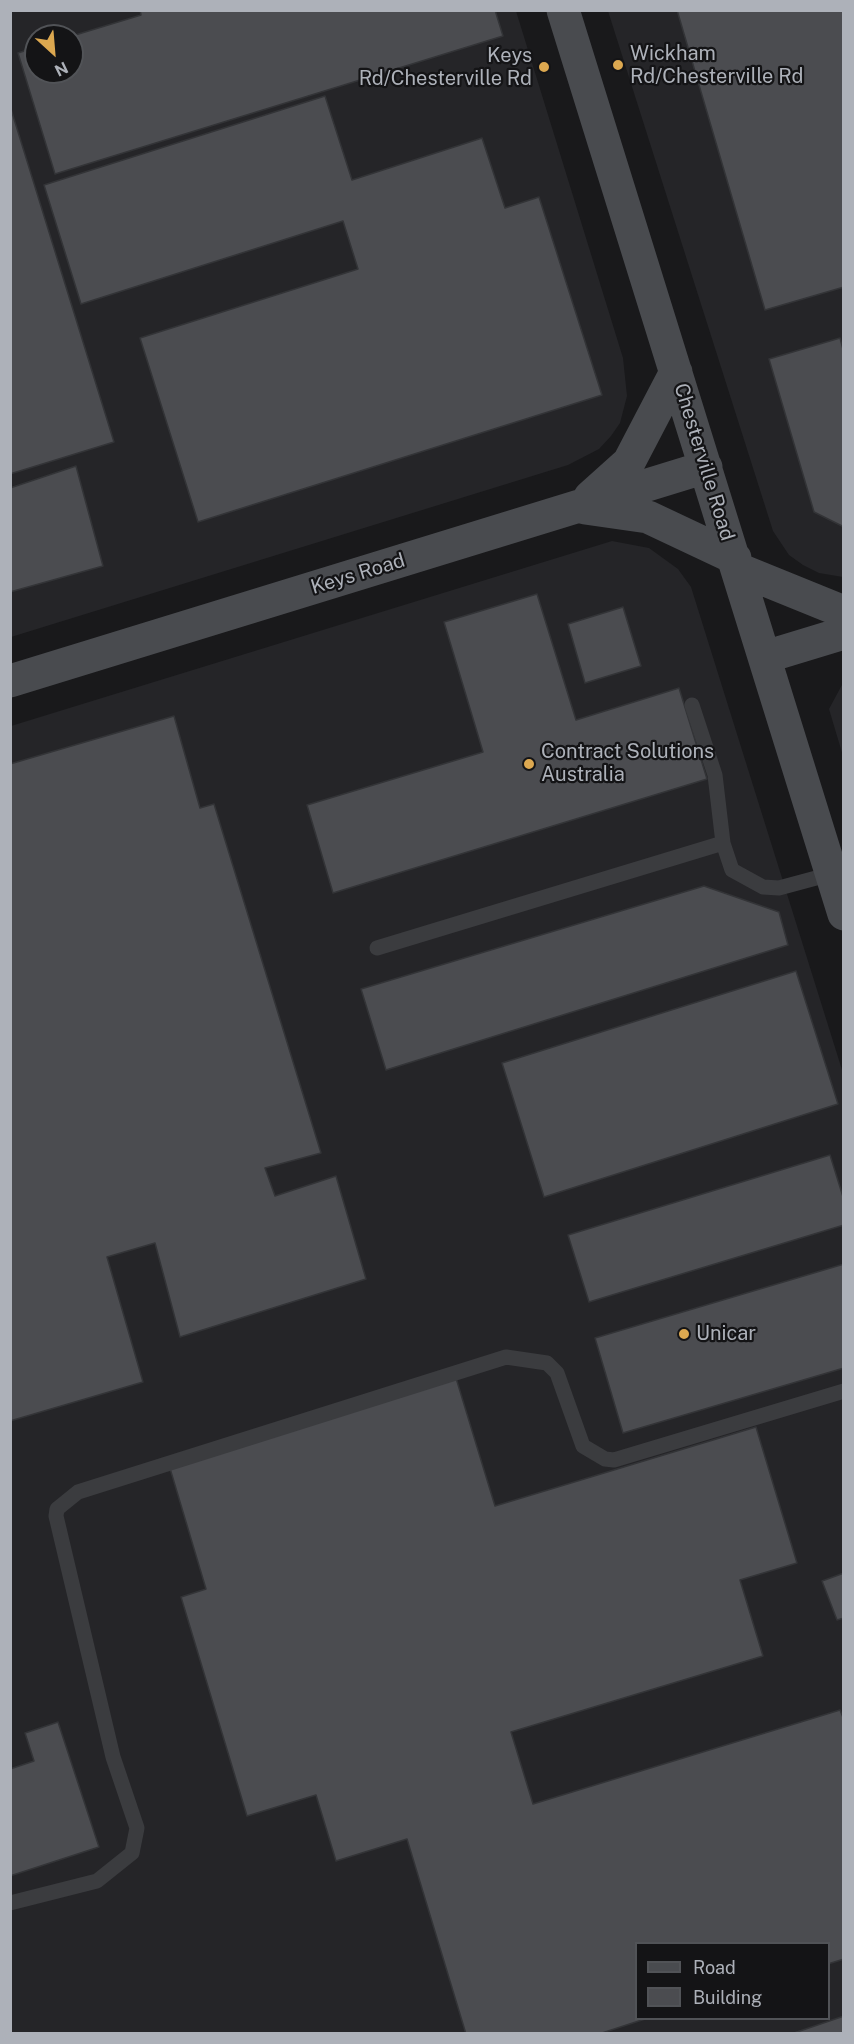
<!DOCTYPE html>
<style>
body{margin:0}
#map{position:relative;width:854px;height:2044px;overflow:hidden;background:#19191b;font-family:"Public Sans",sans-serif}
canvas{display:block}
.frame{position:absolute;inset:0;border:12px solid #adb1b9;pointer-events:none}
.legend{position:absolute;left:635px;top:1942px;width:195px;height:78px;box-sizing:border-box;background:#141416;border:2px solid #515357;margin:0;padding:8px 10px;list-style:none;font-size:18px;color:#adb1b9}
.legend li{display:flex;align-items:center;gap:12px;height:30px}
.legend b{width:30px;border:2px solid #515357}
.north{position:absolute;left:24px;top:24px;width:60px;height:60px;box-sizing:border-box;background:#141416;border:2px solid #515357;border-radius:50%;rotate:154deg;font-size:16px;font-weight:700;line-height:24px;text-align:center;color:#adb1b9}
.north::after{content:'';display:block;margin:auto;width:21px;height:27px;background:#dca850;clip-path:polygon(50% 0,100% 100%,50% 72%,0 100%)}
</style>
<div id="map">
<canvas width="854" height="2044"></canvas>
<div class="frame"></div>
<ul class="legend">
<li><b style="height:8px;background:#494b4f"></b>Road</li>
<li><b style="height:16px;background:#4b4c50"></b>Building</li>
</ul>
<div class="north">N</div>
</div>
<script>
const g = document.querySelector('canvas').getContext('2d');
g.lineJoin = 'round';
function paint(path, color) { g.fillStyle = color; g.fill(path, 'evenodd'); }
const poly = rows => new Path2D(rows.map(r => 'M' + r).join(''));
function stroke(path, color, width, dash) { g.strokeStyle = color; g.lineWidth = width; g.lineCap = dash ? 'butt' : 'round'; g.setLineDash(dash || []); g.stroke(path); }
function label(font, color, halo, rows, align = 'center') {
  g.font = font + ' "Public Sans",sans-serif'; g.lineWidth = 4.5; g.setLineDash([]); g.textBaseline = 'middle'; g.strokeStyle = halo; g.fillStyle = color; for (const [text, x, y, turn = 0] of rows) {
    g.save(); g.translate(x, y); g.rotate((+turn || 0) * Math.PI / 180); g.textAlign = isNaN(turn) ? turn : align; if (halo) g.strokeText(text, 0, 0); g.fillText(text, 0, 0); g.restore();
  }
}
paint(poly([
 [11,11,516,11,623,358,627,396,620,423,611,436,599,449,568,465,11,637],
 [36,36,72,36,72,72,36,72],
 [608,11,843,11,843,577,819,573,803,565,789,555,773,531],
 [612,541,649,548,678,569,691,587,843,1073,843,2033,11,2034,11,726],
 [636,1944,828,1944,828,2018,636,2018],
 [843,683,844,683,843,756,829,709]
]), '#252528');
const building = poly([
 [140,10,495,10,503,36,55,174,18,53,36,47,36,72,72,72,72,36,141,15,140,10],
 [677,10,844,10,844,287,765,310,677,10],
 [325,96,352,180,482,138,505,208,539,197,602,395,198,522,140,338,358,269,343,221,81,304,44,185,325,96],
 [10,106,114,442,10,474,10,106],
 [840,338,844,353,844,527,814,512,769,359,840,338],
 [76,466,103,566,10,592,10,488,76,466],
 [537,594,576,720,679,688,707,779,333,893,307,805,483,752,444,622,537,594],
 [623,607,641,666,585,683,568,624,623,607],
 [174,716,200,808,214,804,321,1153,265,1168,275,1196,336,1176,366,1279,180,1337,155,1243,107,1257,143,1382,10,1421,10,764,174,716],
 [704,886,779,912,788,945,386,1070,361,989,704,886],
 [796,971,838,1104,544,1197,502,1063,796,971],
 [830,1155,844,1200,844,1225,589,1302,568,1235,830,1155],
 [844,1264,844,1368,623,1433,595,1338,844,1264],
 [456,1378,495,1506,756,1427,797,1563,740,1580,763,1656,511,1732,533,1804,840,1710,844,1720,844,1959,828,1964,828,1944,636,1944,636,2018,648,2018,599,2034,466,2034,407,1839,336,1861,316,1795,247,1816,181,1597,206,1589,169,1465,456,1378],
 [844,1573,844,1618,837,1620,822,1581,844,1573],
 [58,1722,99,1847,10,1876,10,1769,34,1761,25,1733,58,1722],
 [844,2016,844,2034,791,2034,844,2016]
]);
paint(building, '#4b4c50');
stroke(building, '#333437', 1.5);
stroke(poly([
 [692,705,715,775,723,843,732,870,763,887,779,888,831,874],
 [377,948,723,843],
 [10,1903,97,1881,132,1853,137,1828,113,1757,56,1516,57,1509,78,1492,506,1357,547,1363,557,1373,583,1446,605,1459,614,1460,844,1391]
]), '#3b3c3f', 15);
stroke(poly([
 [563,10,844,914],
 [590,497,629,462,676,372],
 [585,508,648,517,735,558],
 [738,569,844,612],
 [765,657,844,633],
 [10,681,706,467]
]), '#494b4f', 33);
for (const [x, y, r, color] of [
 [618,65,6,"#dca850"],
 [544,67,6,"#dca850"],
 [529,764,6,"#dca850"],
 [684,1334,6,"#dca850"]
]) { const dot = new Path2D(); dot.arc(x, y, r, 0, 2 * Math.PI); g.fillStyle = color; g.fill(dot); stroke(dot, '#141416', 2); }
label('20px', '#adb1b9', '#141416', [
 ["Wickham",630,54],
 ["Rd/Chesterville Rd",630,77],
 ["Keys",532,56,"right"],
 ["Rd/Chesterville Rd",532,79,"right"],
 ["Contract Solutions",541,752],
 ["Australia",541,775],
 ["Unicar",696,1334]
], 'left');
label('20px', '#adb1b9', '#141416', [
 ["Chesterville Road",704,462,73],
 ["Keys Road",358,574,-17]
]);
</script>
